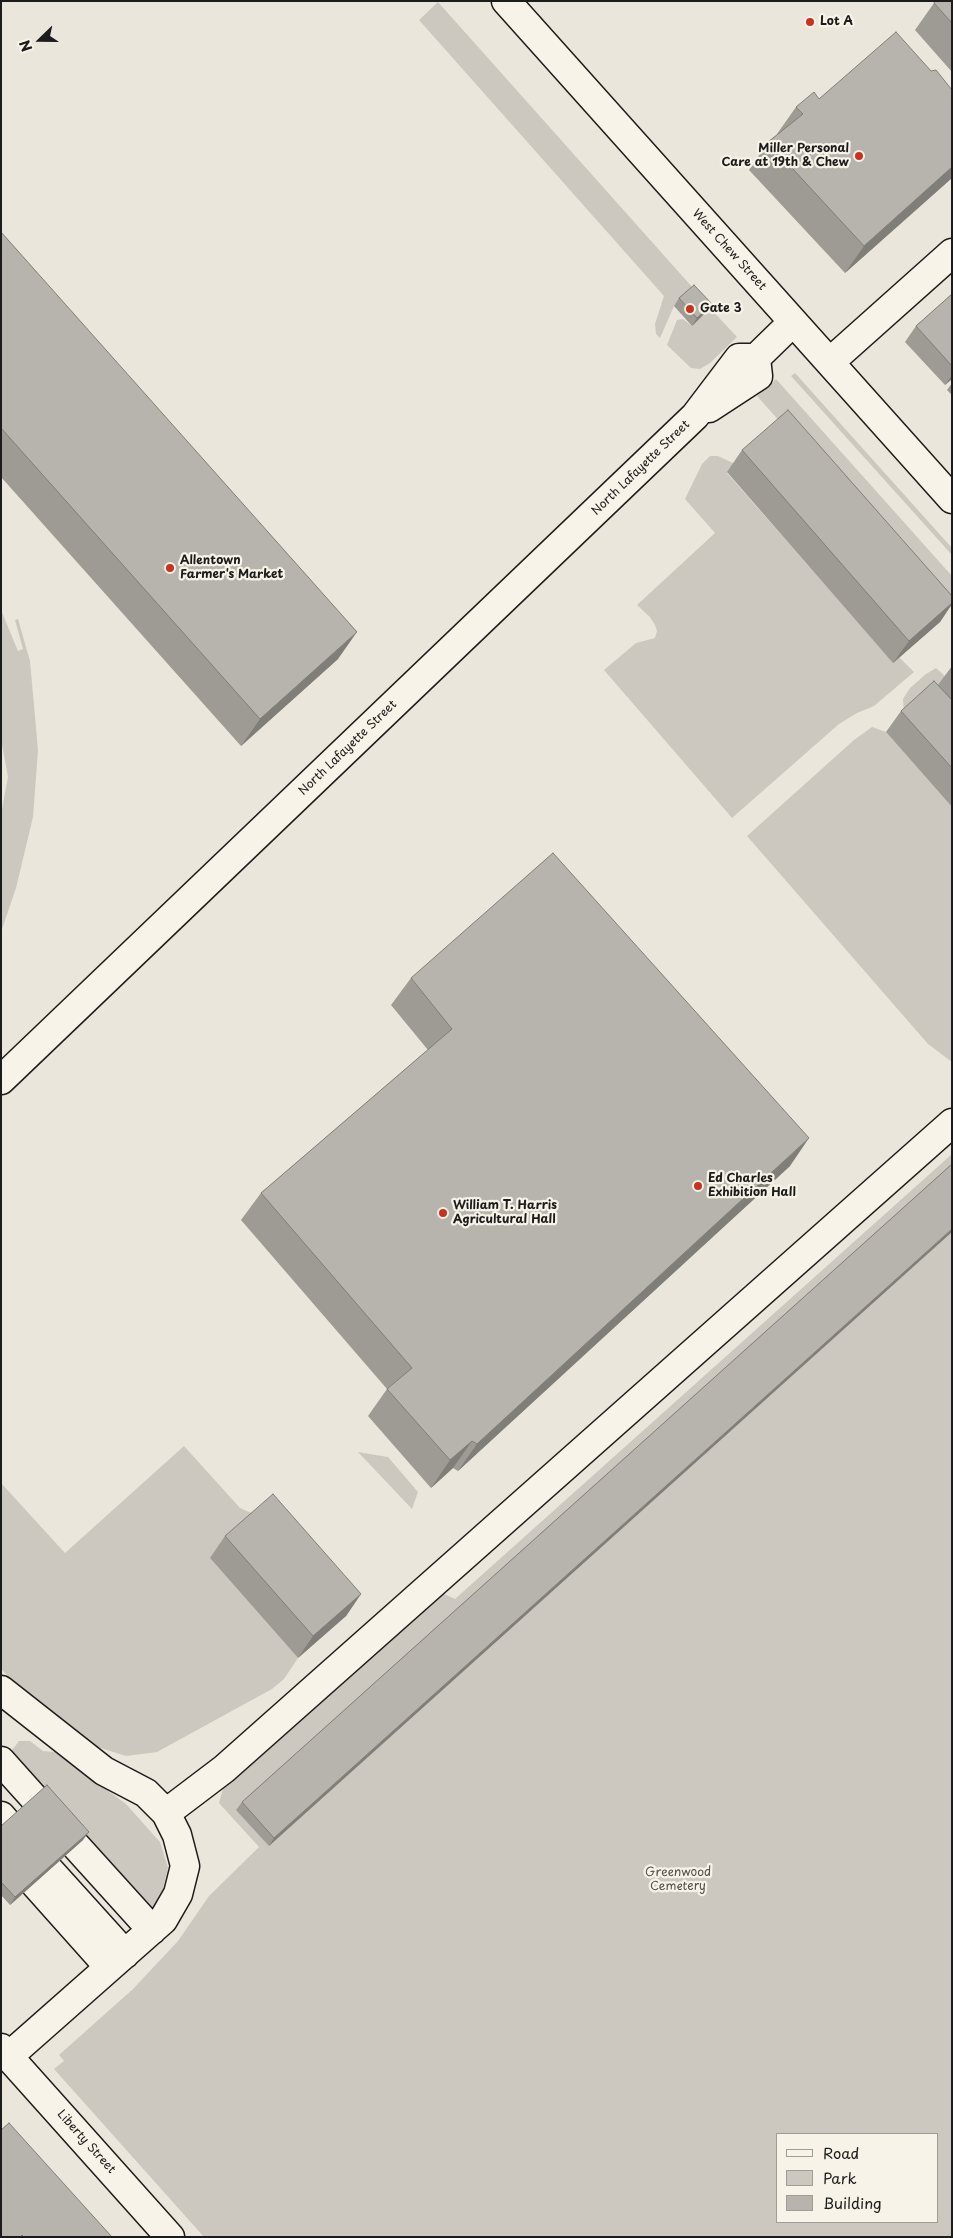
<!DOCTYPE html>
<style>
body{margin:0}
#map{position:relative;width:953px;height:2238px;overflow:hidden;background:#eae6dc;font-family:"Playpen Sans",sans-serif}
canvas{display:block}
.frame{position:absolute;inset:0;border:2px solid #1c1c1c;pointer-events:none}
.legend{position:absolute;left:776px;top:2133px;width:162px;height:90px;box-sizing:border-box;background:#f7f3e8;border:1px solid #9f9d96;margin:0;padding:6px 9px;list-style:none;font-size:15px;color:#1c1c1c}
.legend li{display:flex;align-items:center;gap:10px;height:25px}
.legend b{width:25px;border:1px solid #9f9d96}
.north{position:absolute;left:15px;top:15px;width:50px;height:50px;-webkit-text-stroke:4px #f7f3e8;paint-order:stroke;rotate:248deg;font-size:14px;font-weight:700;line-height:20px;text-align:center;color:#1c1c1c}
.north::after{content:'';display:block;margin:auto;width:18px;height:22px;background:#1c1c1c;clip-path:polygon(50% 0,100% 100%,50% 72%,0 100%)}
</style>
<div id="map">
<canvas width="953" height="2238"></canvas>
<div class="frame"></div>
<ul class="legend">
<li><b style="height:6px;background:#f7f3e8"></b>Road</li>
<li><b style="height:14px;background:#ccc8c0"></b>Park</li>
<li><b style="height:14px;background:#b6b4ac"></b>Building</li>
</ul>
<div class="north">N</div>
</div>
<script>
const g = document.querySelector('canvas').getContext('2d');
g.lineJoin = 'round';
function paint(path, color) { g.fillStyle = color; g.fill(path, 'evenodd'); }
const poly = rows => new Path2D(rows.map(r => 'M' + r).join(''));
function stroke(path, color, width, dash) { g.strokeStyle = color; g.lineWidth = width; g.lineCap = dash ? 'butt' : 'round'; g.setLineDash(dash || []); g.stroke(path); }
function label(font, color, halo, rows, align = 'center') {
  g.font = font + ' "Playpen Sans",sans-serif'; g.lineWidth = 4.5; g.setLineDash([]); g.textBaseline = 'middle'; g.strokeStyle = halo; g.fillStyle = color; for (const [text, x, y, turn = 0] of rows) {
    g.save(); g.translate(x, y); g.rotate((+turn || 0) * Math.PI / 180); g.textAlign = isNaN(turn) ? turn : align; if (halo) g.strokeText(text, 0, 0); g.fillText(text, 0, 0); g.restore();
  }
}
paint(poly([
 [438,2,693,288,674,306,660,338,656,334,655,324,664,296,419,20],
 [710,308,737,337,710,363,700,369,691,368,667,345,677,320,683,319,692,326],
 [795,373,952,548,952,555,791,376],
 [776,379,952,576,952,609,800,437,782,424,757,396],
 [710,456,718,456,735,464,727,473,893,662,899,657,914,672,874,706,857,713,839,724,732,818,604,670,636,643,655,638,657,631,655,625,650,617,637,605,715,533,685,499,702,464],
 [1,610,18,651,23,649,15,620,18,619,30,661,38,750,33,817,16,888,1,932,1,814,8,777,1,739],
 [936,668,947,678,904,715,903,699,910,688,926,674],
 [872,727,886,732,952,807,952,1062,928,1044,747,836,854,740],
 [952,1154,952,2237,204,2237,54,2069,64,2061,59,2055,133,1989,178,1941,209,1896,259,1847,219,1803,224,1785,442,1593,455,1599],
 [777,2134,937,2134,937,2222,777,2222],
 [184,1446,240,1508,258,1516,210,1558,298,1658,284,1679,272,1689,157,1752,126,1756,88,1744,20,1689,1,1669,1,1483,65,1553],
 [358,1452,388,1457,418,1492,412,1509],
 [19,1741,30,1741,43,1751,55,1752,126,1804,160,1842,168,1868,163,1888,167,1897,158,1918,7,1757]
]), '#ccc8c0');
const minor = poly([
 [506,1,952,499],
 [830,362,952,253],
 [709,408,758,376,756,358],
 [1,1080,695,416,739,358,756,358,793,322],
 [1,1690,104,1771,146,1793,166,1813,177,1835,185,1866,178,1894,163,1920,9,2056],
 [1,1761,35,1799],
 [166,1813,224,1769,952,1123],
 [1,1816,8,1824],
 [76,1846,152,1930],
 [50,1871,125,1954],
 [35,1884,109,1967],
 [1,2048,170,2237]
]);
stroke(minor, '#1c1c1c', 31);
stroke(minor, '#f7f3e8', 28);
paint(poly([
 [952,1,952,72,915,30,934,3],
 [931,71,952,178,845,273,749,170,768,142,777,135,777,134,796,107,819,99],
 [1,232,338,659,241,746,1,477],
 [952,294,952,379,945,385,905,342,916,326],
 [679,298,712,304,706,312,692,326,674,306],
 [952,383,952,395,947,390],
 [742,450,952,596,952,604,940,622,893,663,727,472],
 [952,666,952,807,886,732,901,711,938,685],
 [411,978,790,1166,458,1471,453,1468,431,1488,368,1416,387,1389,241,1220,261,1193,428,1050,391,1005],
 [952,1164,269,1846,236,1810,242,1802],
 [225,1536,361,1594,346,1616,298,1658,210,1558],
 [1,1826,83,1840,10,1905,1,1895]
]), '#9d9b94');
paint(poly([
 [952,167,952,178,845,273,864,246],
 [712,304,706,312,692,326,697,318],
 [952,375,952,379,945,385],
 [952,603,952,604,940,622,893,663,909,641],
 [357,632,338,659,241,746,260,719],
 [809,1138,790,1166,458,1471,477,1444],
 [952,1229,952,1232,269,1846,274,1838],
 [472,1441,453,1468,431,1488,450,1460],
 [361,1594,346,1616,298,1658,313,1636],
 [89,1832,83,1840,10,1905,15,1897]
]), '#7f7e78');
const building = poly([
 [935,1,952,1,952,23,934,3,935,1],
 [896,32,931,71,936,70,952,90,952,167,864,246,768,142,803,114,796,107,814,92,819,99,896,32],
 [1,232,357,632,260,719,1,428,1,232],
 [694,285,712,304,697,318,679,298,694,285],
 [952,294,952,366,916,326,952,294],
 [788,410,952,596,952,603,909,641,742,450,788,410],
 [934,681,952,700,952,768,901,711,934,681],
 [553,853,809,1138,477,1444,472,1441,450,1460,387,1389,412,1368,261,1193,452,1029,411,978,553,853],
 [952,1164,952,1229,274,1838,242,1802,952,1164],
 [273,1494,361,1594,313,1636,225,1536,273,1494],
 [47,1785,89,1832,15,1897,2,1883,1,1884,1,1826,47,1785],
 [9,2123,112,2237,24,2237,22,2235,20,2237,1,2237,1,2130,9,2123]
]);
paint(building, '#b6b4ac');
stroke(building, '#7f7e78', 1);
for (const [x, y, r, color] of [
 [810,22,5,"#c8321e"],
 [859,156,5,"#c8321e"],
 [690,309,5,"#c8321e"],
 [170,568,5,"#c8321e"],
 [698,1186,5,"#c8321e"],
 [443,1213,5,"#c8321e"]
]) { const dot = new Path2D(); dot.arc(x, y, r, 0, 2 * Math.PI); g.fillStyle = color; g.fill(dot); stroke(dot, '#f7f3e8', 2); }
label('bold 12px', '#1c1c1c', '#f7f3e8', [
 ["Lot A",820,22],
 ["Miller Personal",849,149,"right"],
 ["Care at 19th & Chew",849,163,"right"],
 ["Gate 3",700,309],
 ["Allentown",180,561],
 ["Farmer's Market",180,575],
 ["Ed Charles",708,1179],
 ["Exhibition Hall",708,1193],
 ["William T. Harris",453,1206],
 ["Agricultural Hall",453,1220]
], 'left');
label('12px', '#1c1c1c', '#f7f3e8', [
 ["West Chew Street",729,250,48],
 ["North Lafayette Street",641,468,-44],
 ["North Lafayette Street",348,748,-44],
 ["Liberty Street",86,2142,48]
]);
label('12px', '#51504d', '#f7f3e8', [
 ["Greenwood",678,1873],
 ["Cemetery",678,1887]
]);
</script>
